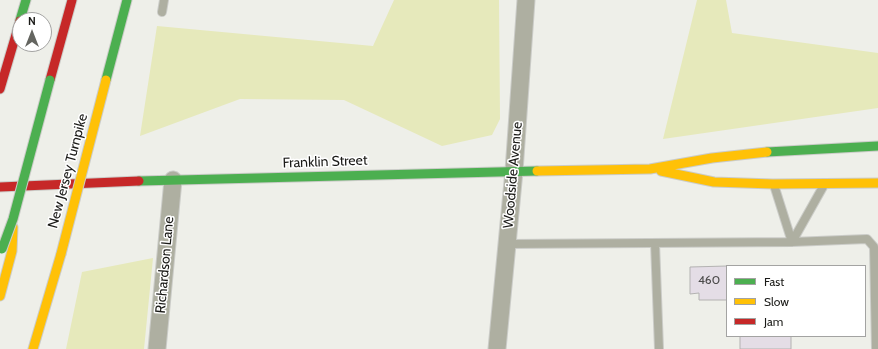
<!DOCTYPE html>
<style>
body{margin:0}
#map{position:relative;width:878px;height:349px;overflow:hidden;background:#eeefe9;font-family:Cabin,sans-serif}
canvas{display:block}
.legend{position:absolute;left:726px;top:265px;width:140px;height:72px;box-sizing:border-box;background:#fff;border:1px solid #a3a3a2;margin:0;padding:5px 7px;list-style:none;font-size:12px;color:#1a1a17}
.legend li{display:flex;align-items:center;gap:8px;height:20px}
.legend b{width:20px;border:1px solid #a3a3a2}
.north{position:absolute;left:12px;top:12px;width:40px;height:40px;box-sizing:border-box;background:#fff;border:1px solid #a3a3a2;border-radius:50%;rotate:0deg;font-size:11px;font-weight:700;line-height:16px;text-align:center;color:#1a1a17}
.north::after{content:'';display:block;margin:auto;width:14px;height:18px;background:#646560;clip-path:polygon(50% 0,100% 100%,50% 72%,0 100%)}
</style>
<div id="map">
<canvas width="878" height="349"></canvas>
<ul class="legend">
<li><b style="height:5px;background:#4caf50"></b>Fast</li>
<li><b style="height:5px;background:#ffc107"></b>Slow</li>
<li><b style="height:5px;background:#c62828"></b>Jam</li>
</ul>
<div class="north">N</div>
</div>
<script>
const g = document.querySelector('canvas').getContext('2d');
g.lineJoin = 'round';
function paint(path, color) { g.fillStyle = color; g.fill(path, 'evenodd'); }
const poly = rows => new Path2D(rows.map(r => 'M' + r).join(''));
function stroke(path, color, width, dash) { g.strokeStyle = color; g.lineWidth = width; g.lineCap = dash ? 'butt' : 'round'; g.setLineDash(dash || []); g.stroke(path); }
function label(font, color, halo, rows, align = 'center') {
  g.font = font + ' Cabin,sans-serif'; g.lineWidth = 3; g.setLineDash([]); g.textBaseline = 'middle'; g.strokeStyle = halo; g.fillStyle = color; for (const [text, x, y, turn = 0] of rows) {
    g.save(); g.translate(x, y); g.rotate((+turn || 0) * Math.PI / 180); g.textAlign = isNaN(turn) ? turn : align; if (halo) g.strokeText(text, 0, 0); g.fillText(text, 0, 0); g.restore();
  }
}
paint(poly([
 [394,0,499,0,500,119,492,135,442,146,344,100,240,99,140,136,157,26,373,46],
 [697,0,726,0,732,33,878,53,878,108,663,139],
 [153,258,144,349,66,349,82,272]
]), '#e6e9bb');
const building = poly([
 [727,266,727,300,699,300,699,293,690,294,690,267,727,266],
 [740,336,791,336,791,349,740,349,740,336]
]);
paint(building, '#e4dde6');
stroke(building, '#b3b2b1', 1);
const lane = poly([
 [162,12,164,0],
 [774,185,792,242],
 [792,242,824,185],
 [655,243,659,349],
 [507,244,792,242,867,239,874,247,876,349]
]);
const street = poly([
 [157,349,173,180],
 [497,349,514,171,526,0]
]);
const fast = poly([
 [20,20,26,0],
 [106,80,127,0],
 [767,152,878,146],
 [139,181,537,171]
]);
const slow = poly([
 [537,171,650,169,712,158,767,152],
 [661,171,714,182,773,184,878,183],
 [0,296,12,251,13,227],
 [33,349,61,254]
]);
const jam = poly([
 [50,80,72,0],
 [0,89,20,21],
 [0,187,139,181]
]);
stroke(lane, '#cbccc8', 10);
stroke(street, '#cbccc8', 19);
stroke(fast, '#cbccc8', 11);
stroke(slow, '#cbccc8', 11);
stroke(jam, '#cbccc8', 11);
stroke(lane, '#aeafa1', 8);
stroke(street, '#aeafa1', 17);
stroke(fast, '#4caf50', 9);
stroke(slow, '#ffc107', 9);
stroke(jam, '#c62828', 9);
const fastBridge = poly([
 [2,249,13,219,50,80]
]);
const slowBridge = poly([
 [61,254,106,80]
]);
stroke(fastBridge, '#cbccc8', 11, []);
stroke(slowBridge, '#cbccc8', 11, []);
stroke(fastBridge, '#4caf50', 9);
stroke(slowBridge, '#ffc107', 9);
label('12px', '#4c4b4b', null, [
 ["460",709,280]
]);
label('14px', '#1a1a17', '#fff', [
 ["Franklin Street",325,162,-2],
 ["New Jersey Turnpike",68,171,-75],
 ["Woodside Avenue",513,175,-85],
 ["Richardson Lane",165,265,-85]
]);
</script>
